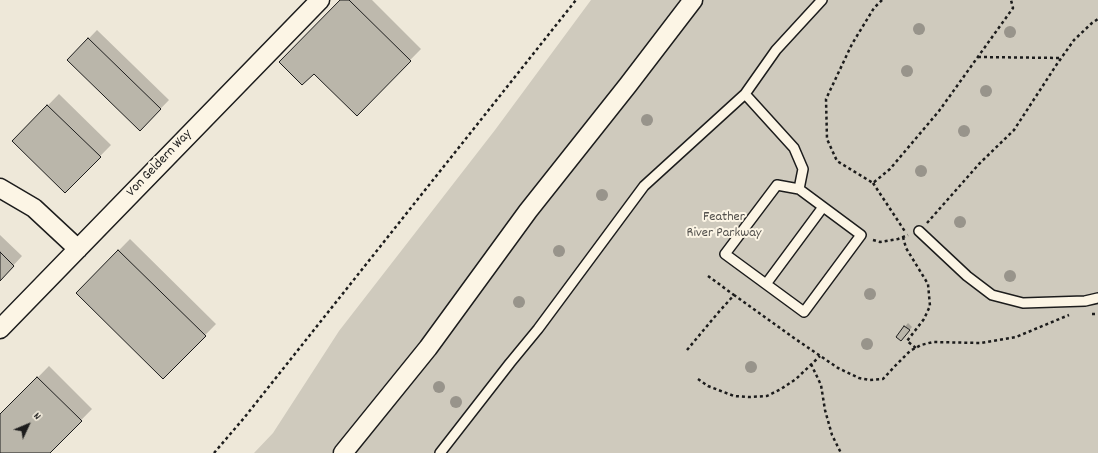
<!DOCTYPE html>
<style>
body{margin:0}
#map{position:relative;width:1098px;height:453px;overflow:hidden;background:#eee8d9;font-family:Dekko,sans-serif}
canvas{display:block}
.north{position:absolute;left:8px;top:405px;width:40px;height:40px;-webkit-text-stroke:3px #fcf5e5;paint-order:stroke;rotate:46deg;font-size:11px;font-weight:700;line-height:16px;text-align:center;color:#1c1c1c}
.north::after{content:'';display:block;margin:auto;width:14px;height:18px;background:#1c1c1c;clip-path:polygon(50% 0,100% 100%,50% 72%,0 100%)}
</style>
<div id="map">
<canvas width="1098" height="453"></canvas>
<div class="north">N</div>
</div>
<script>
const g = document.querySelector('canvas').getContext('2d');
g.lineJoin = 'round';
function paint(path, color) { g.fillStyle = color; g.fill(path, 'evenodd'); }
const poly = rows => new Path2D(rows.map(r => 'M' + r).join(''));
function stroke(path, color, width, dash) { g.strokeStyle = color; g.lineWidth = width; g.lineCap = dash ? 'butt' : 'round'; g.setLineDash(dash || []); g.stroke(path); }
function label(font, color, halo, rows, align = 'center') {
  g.font = font + ' Dekko,sans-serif'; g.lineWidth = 4; g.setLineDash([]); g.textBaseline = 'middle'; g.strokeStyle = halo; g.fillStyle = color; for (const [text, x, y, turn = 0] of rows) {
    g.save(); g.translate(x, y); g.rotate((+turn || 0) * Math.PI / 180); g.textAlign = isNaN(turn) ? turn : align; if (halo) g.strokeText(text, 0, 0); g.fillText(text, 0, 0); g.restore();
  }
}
paint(poly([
 [591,0,1098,0,1098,453,254,453,273,433,339,331,495,130]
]), '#cfcabd');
paint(poly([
 [342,0,372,0,421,49,357,114],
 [97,30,169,100,140,130,68,60],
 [59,94,111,145,65,192,13,141],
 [0,235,22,256,0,280],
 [130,239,216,324,163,378,77,293],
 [908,323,912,327,904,336,898,336],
 [49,366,92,409,49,453,0,453,0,416]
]), '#0003');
const building = poly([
 [340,0,349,0,411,61,357,116,314,74,302,85,279,62,340,0],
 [88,38,161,109,140,131,67,60,88,38],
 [47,105,101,157,65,193,12,141,47,105],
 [118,250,206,336,163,379,76,293,118,250],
 [0,252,14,266,0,281,0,252],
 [904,326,910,330,901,341,896,337,904,326],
 [37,377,82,421,50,453,0,453,0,414,37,377]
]);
paint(building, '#bab6aa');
stroke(building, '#1c1c1c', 1);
const service = poly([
 [745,94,794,148,803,169,799,189],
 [777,185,799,189,861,235,804,312,725,254,777,185],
 [919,231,967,276,992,295,1023,303,1085,301,1098,298],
 [766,284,823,207],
 [440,453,510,363,538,329,644,186,745,94,776,50,822,0]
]);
const minor = poly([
 [0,188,34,208,78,249],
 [0,329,320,0],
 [343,453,428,348,528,211,628,85,693,0]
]);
stroke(service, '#1c1c1c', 12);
stroke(minor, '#1c1c1c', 21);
stroke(poly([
 [882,0,874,8,852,44,826,99,827,139,837,161,873,183,890,169,939,111,1013,8,1011,0],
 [978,57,1061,58],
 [873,183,906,233],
 [927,223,979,164,1014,130,1057,64,1074,40,1092,23,1098,19],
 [903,237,906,248,928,284,930,306,924,319,907,341,916,348],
 [873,240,880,242,898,239,908,235],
 [708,276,734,295],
 [1092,314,1098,314],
 [687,350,717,314,734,295,794,338,838,368,859,378,870,380,883,379,896,365,910,351,921,345,933,342,981,343,1016,337,1069,315],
 [811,364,821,385,825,410,832,435,841,453],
 [698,379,708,386,734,396,749,397,767,396,781,389,796,379,820,356],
 [214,453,244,418,576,0]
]), '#1c1c1c', 2.5, [3, 3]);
stroke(service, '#fcf5e5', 9);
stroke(minor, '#fcf5e5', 18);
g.fillStyle = '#98948b';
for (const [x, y] of [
 [919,29],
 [1010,32],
 [907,71],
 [986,91],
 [647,120],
 [964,131],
 [921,171],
 [602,195],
 [960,222],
 [559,251],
 [1010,276],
 [870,294],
 [519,302],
 [867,344],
 [751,367],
 [439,387],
 [456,402]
]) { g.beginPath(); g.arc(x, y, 6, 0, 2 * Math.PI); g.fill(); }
label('14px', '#1c1c1c', '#fcf5e5', [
 ["Von Geldern Way",160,164,-46]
]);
label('14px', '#52504c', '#fcf5e5', [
 ["Feather",724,218],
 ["River Parkway",724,234]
]);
</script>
